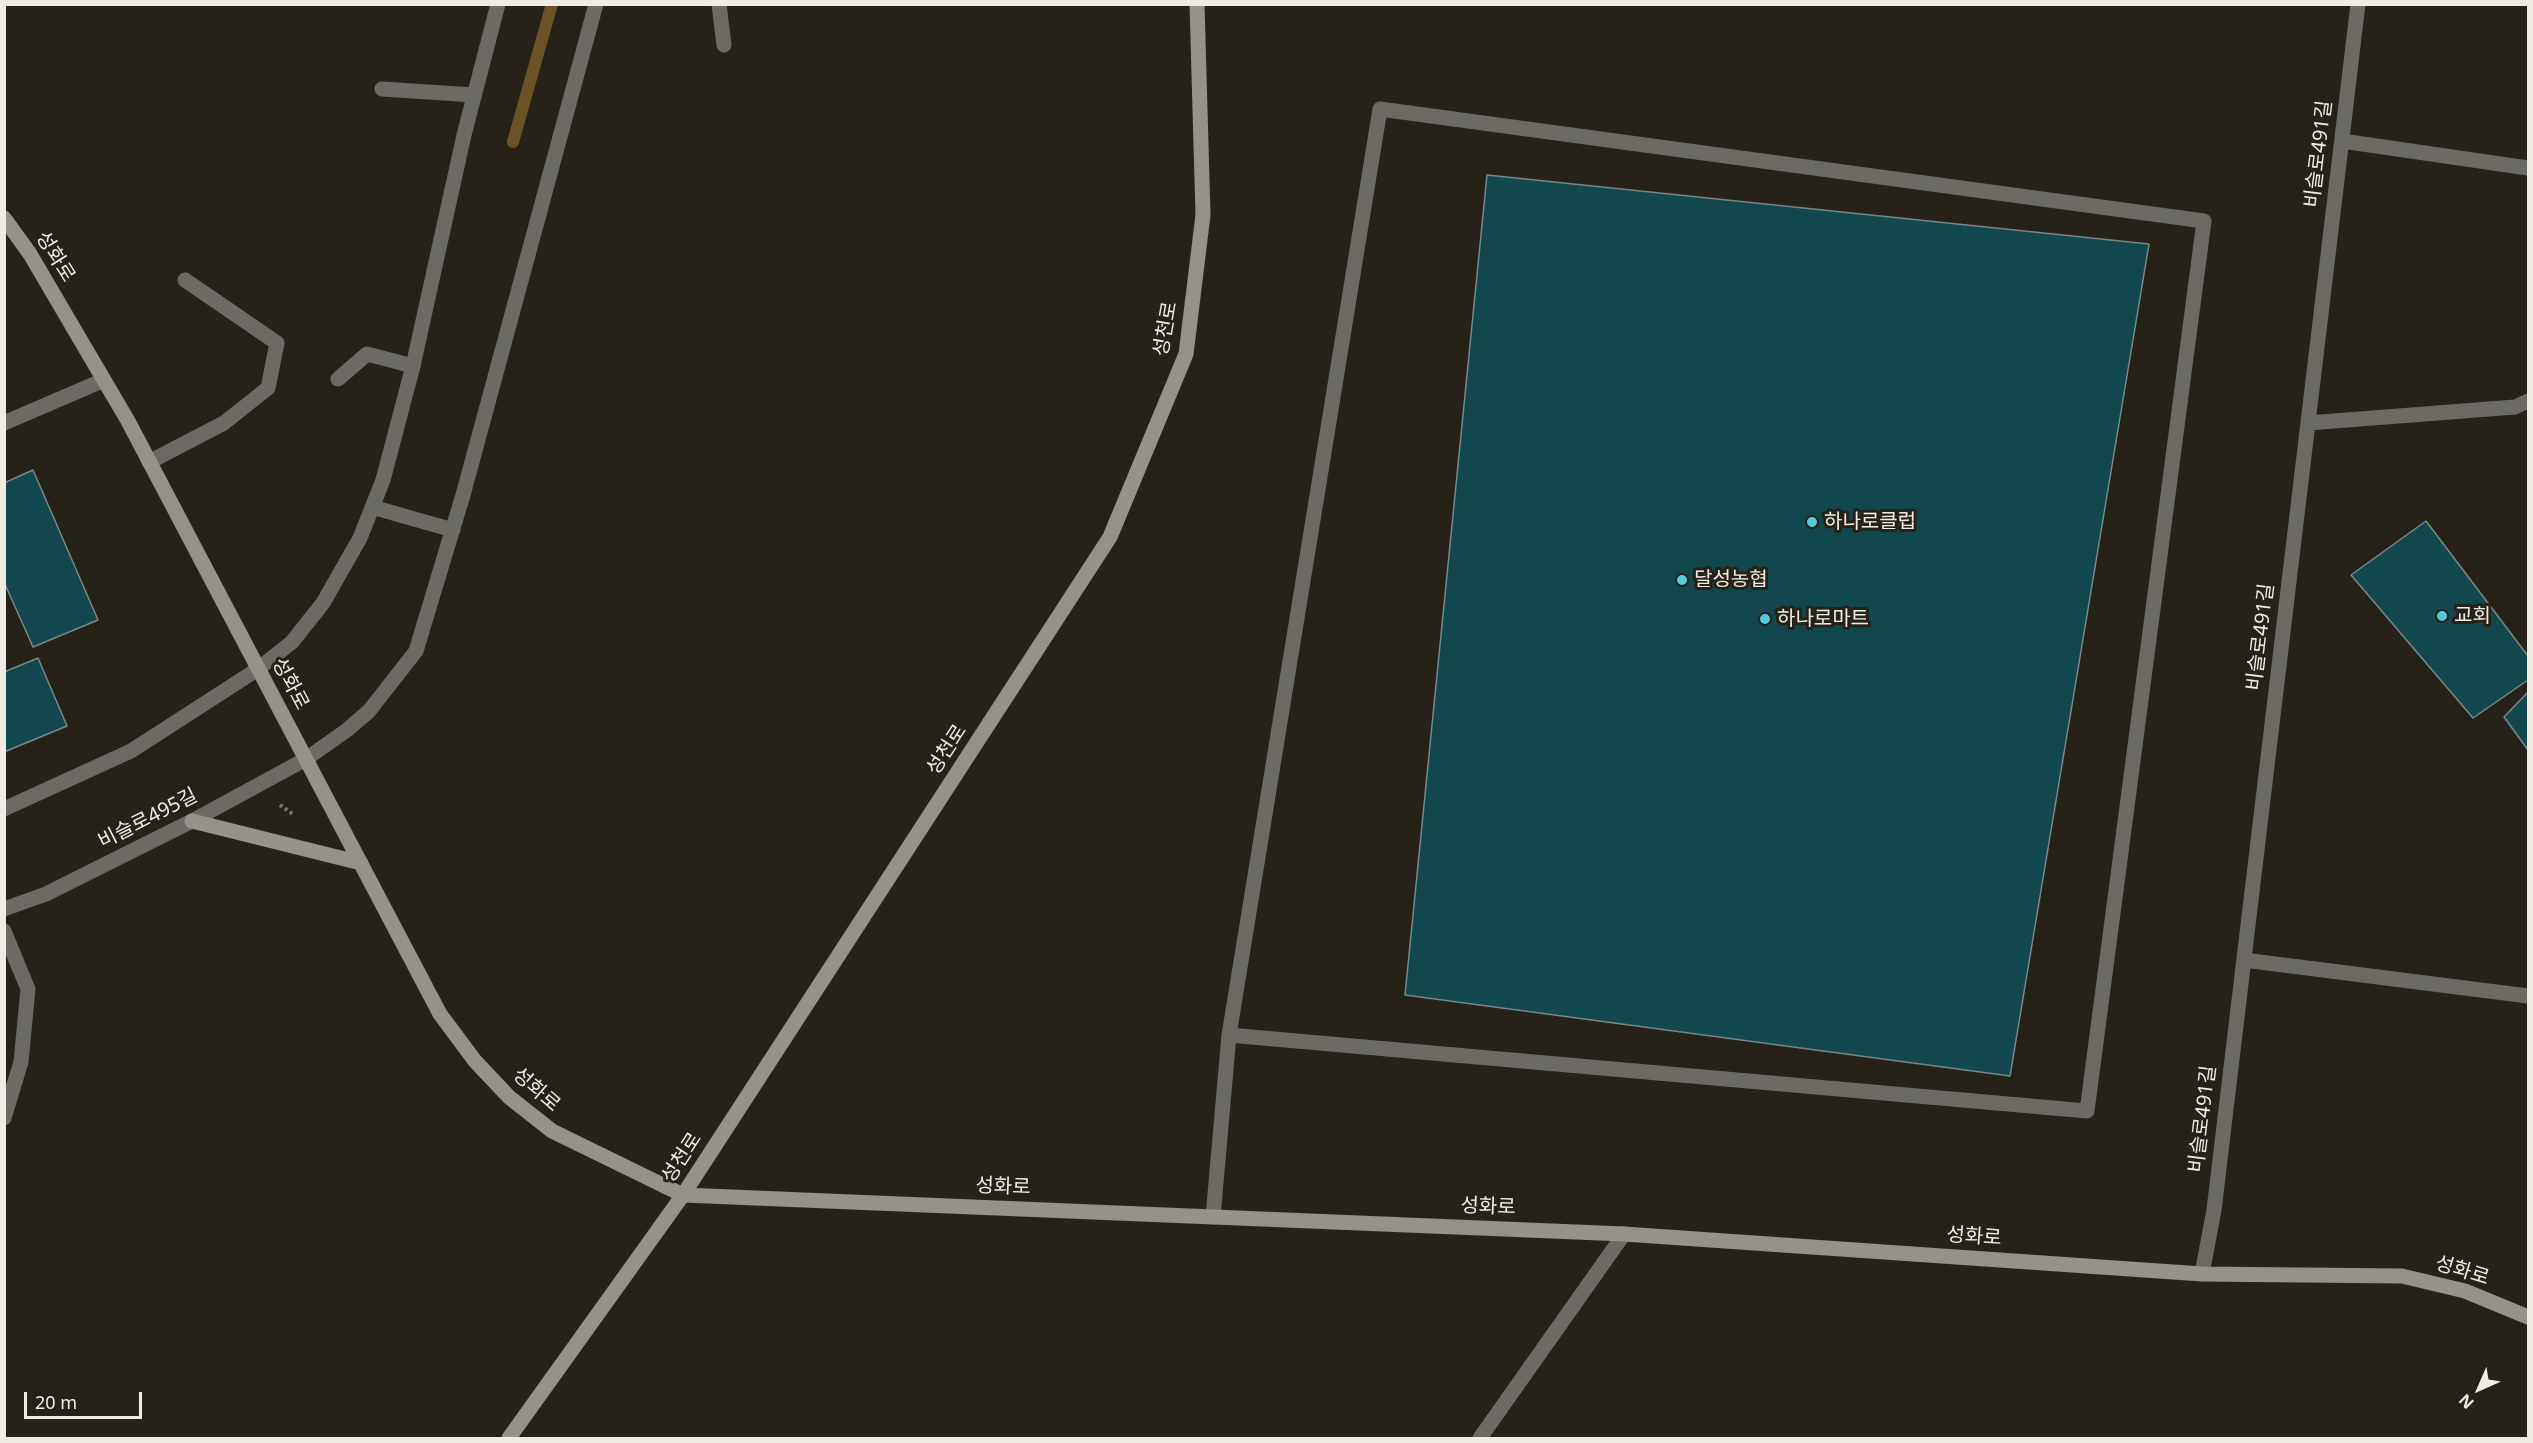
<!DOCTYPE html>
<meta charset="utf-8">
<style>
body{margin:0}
#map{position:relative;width:2533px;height:1443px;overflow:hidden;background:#272219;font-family:"Noto Sans",sans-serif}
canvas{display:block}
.frame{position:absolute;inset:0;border:6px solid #efece6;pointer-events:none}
.north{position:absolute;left:2449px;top:1359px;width:60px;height:60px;-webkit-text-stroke:4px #272219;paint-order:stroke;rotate:225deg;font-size:16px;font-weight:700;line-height:24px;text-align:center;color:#efece6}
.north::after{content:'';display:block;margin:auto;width:21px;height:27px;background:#efece6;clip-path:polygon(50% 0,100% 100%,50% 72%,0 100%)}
.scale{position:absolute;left:24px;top:1392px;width:118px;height:27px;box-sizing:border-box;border:3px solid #efece6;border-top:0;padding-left:8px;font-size:18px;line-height:21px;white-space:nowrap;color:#efece6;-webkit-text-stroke:4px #272219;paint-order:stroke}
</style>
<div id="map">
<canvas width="2533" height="1443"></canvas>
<div class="frame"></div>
<div class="north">N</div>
<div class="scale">20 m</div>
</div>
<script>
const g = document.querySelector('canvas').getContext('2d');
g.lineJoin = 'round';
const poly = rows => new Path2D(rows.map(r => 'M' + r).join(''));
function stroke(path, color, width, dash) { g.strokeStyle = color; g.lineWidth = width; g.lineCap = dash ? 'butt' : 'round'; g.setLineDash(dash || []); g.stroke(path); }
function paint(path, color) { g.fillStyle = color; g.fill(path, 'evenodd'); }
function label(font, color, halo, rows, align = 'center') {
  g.font = font + ' "Noto Sans","Noto Sans KR",sans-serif'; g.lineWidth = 6; g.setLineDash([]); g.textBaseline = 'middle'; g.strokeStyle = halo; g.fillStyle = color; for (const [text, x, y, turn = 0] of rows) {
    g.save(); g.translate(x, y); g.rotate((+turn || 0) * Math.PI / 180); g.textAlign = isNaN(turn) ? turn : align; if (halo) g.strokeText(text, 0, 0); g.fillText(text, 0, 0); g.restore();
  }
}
stroke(poly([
 [513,142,552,4]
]), '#695327', 12);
const building = poly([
 [1487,175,2149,244,2010,1076,1405,995,1487,175],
 [33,470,98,620,33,647,4,582,4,483,33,470],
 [2426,521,2528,656,2528,680,2473,718,2351,575,2426,521],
 [38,658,67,726,4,752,4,672,38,658],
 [2528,692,2528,750,2504,717,2528,692]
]);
paint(building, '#13474e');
stroke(building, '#788789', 1.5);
stroke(poly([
 [280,805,294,815]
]), '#79756e', 4, [3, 3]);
stroke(poly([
 [719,4,724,45],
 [382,89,474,95],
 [338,379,367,354,413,366],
 [149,462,224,423,268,388,277,343,185,280],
 [1480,1438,1624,1234]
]), '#6c6a65', 15);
stroke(poly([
 [2342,141,2528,168],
 [4,423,104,380],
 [2308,423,2515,407,2528,401],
 [372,507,453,530],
 [4,809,131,751,258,669,292,642,323,603,360,538,383,480,413,366,464,135,498,4],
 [4,909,46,894,192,821,306,759,347,730,369,711,416,651,463,495,596,4],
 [4,931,28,989,21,1062,4,1118],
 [2244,960,2528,996],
 [1213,1217,1229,1035,2087,1111,2204,221,1380,109,1229,1035],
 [2202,1274,2214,1210,2358,4]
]), '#6c6a65', 15);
stroke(poly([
 [4,218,30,254,128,421,440,1014,475,1061,509,1097,552,1131,683,1195,1624,1234,2202,1274,2402,1276,2465,1291,2528,1317],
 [192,821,361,863],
 [509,1438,683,1195,1110,537,1186,354,1203,215,1197,4]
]), '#96928b', 15);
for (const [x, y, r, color] of [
 [1812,522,6,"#53cbdc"],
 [1682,580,6,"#53cbdc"],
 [2442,616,6,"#53cbdc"],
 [1765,619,6,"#53cbdc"]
]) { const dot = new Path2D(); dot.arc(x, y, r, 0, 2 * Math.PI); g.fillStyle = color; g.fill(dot); stroke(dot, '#272219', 2); }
label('20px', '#efece6', '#272219', [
 ["비슬로491길",2319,154,-83],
 ["성화로",55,257,58],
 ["성천로",1166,329,-80],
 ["비슬로491길",2261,637,-83],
 ["성화로",290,684,62],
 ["성천로",947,750,-57],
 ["비슬로495길",148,819,-27],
 ["성화로",536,1090,41],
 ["비슬로491길",2203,1119,-83],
 ["성천로",682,1158,-57],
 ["성화로",1003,1187,2],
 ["성화로",1488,1207,2],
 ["성화로",1974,1237,4],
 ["성화로",2462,1271,17]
]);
label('20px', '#efece6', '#272219', [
 ["하나로클럽",1824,522],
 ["달성농협",1694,580],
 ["교회",2454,616],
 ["하나로마트",1777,619]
], 'left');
</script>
